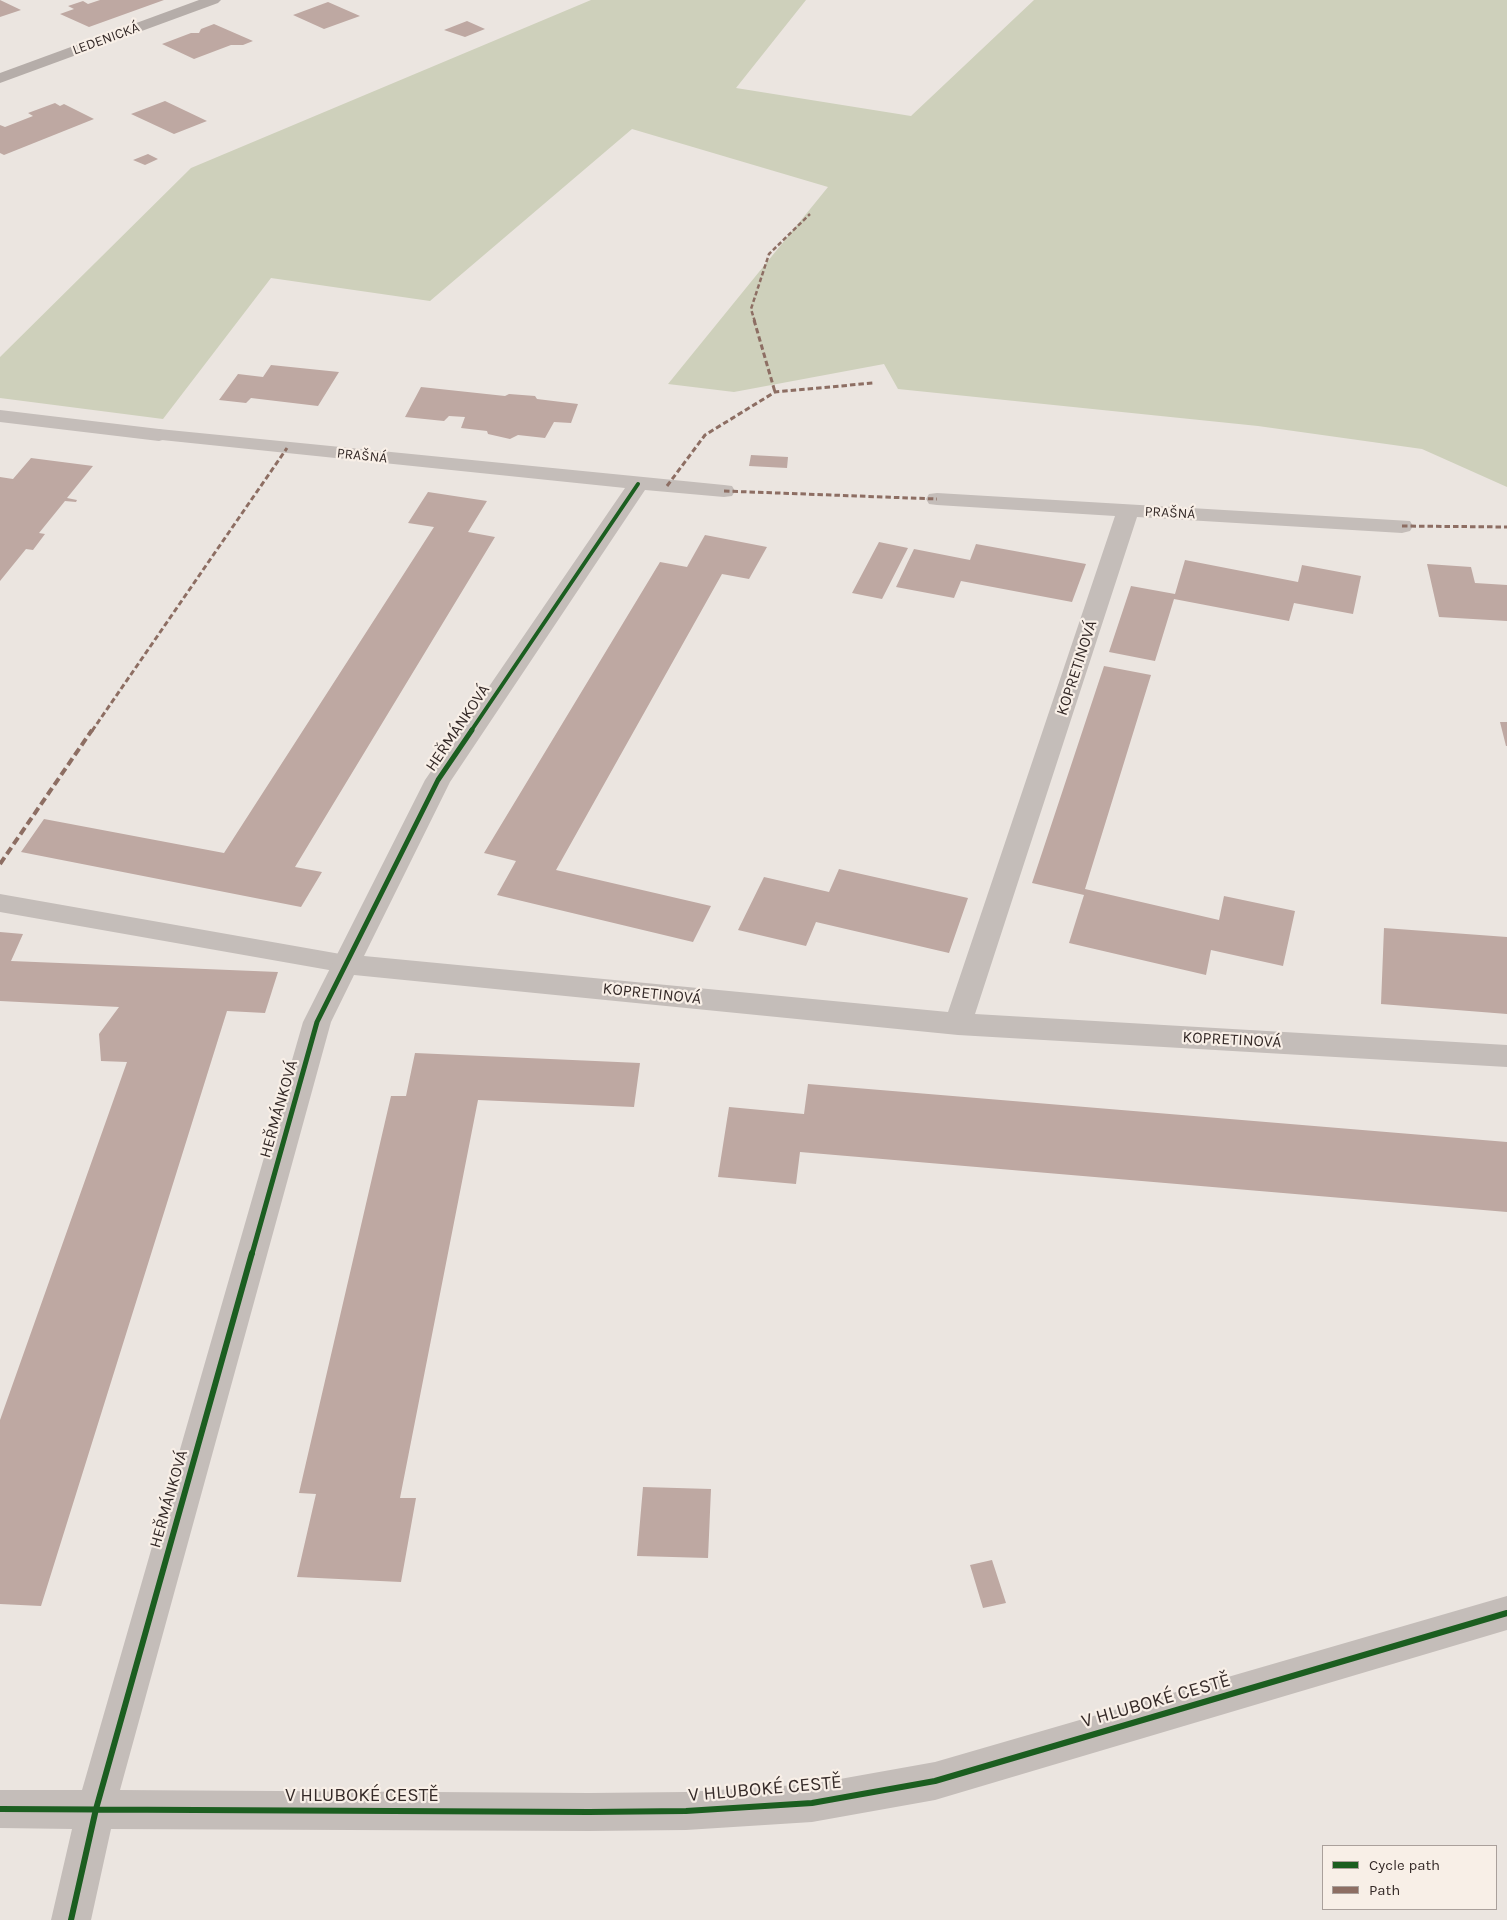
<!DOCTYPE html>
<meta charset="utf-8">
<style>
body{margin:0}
#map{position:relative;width:1507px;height:1920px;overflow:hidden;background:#ebe5e0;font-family:Karla,sans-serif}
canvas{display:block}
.legend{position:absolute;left:1322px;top:1845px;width:175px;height:65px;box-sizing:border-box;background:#f8efe7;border:1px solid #aaa09b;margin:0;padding:6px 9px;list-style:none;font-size:15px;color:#352a28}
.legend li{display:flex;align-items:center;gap:10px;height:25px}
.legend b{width:25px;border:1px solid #aaa09b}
</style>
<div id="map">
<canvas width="1507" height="1920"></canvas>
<ul class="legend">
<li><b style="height:6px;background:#1b5e20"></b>Cycle path</li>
<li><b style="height:6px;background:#8d6e63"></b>Path</li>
</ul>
</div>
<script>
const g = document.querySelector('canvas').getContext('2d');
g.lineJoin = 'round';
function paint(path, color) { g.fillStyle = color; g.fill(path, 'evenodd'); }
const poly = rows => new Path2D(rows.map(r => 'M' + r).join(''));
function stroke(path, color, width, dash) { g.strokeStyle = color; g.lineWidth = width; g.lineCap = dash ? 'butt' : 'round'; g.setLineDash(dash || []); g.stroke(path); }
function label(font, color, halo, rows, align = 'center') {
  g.font = font + ' Karla,sans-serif'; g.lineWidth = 4.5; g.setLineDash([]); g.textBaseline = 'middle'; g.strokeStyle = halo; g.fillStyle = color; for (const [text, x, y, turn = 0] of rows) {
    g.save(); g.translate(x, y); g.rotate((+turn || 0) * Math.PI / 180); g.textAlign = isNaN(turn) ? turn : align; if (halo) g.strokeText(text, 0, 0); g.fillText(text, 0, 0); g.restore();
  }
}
paint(poly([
 [591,0,806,0,736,88,911,116,1034,0,1507,0,1507,487,1422,449,1258,426,898,389,884,364,734,392,668,384,828,187,632,129,430,301,271,278,163,419,0,398,0,357,191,168]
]), '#ced0bb');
paint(poly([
 [0,0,21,10,0,17],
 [100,0,164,0,89,27,60,14,74,9,68,6,83,1,88,4],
 [328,2,360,16,324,29,293,15],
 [467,21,485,29,465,37,444,30],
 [214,24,253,41,243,45,231,45,194,59,162,44,191,33,199,33,201,29],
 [165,101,207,121,174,134,131,114],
 [55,103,60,106,64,104,94,119,4,155,0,153,0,125,5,127,33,116,28,113],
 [148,154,158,159,145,165,133,160],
 [271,365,339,372,318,406,251,398,246,403,219,400,238,374,263,377],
 [421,387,505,396,509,394,535,396,537,399,578,404,571,423,554,422,545,438,518,435,510,439,488,434,487,431,461,428,465,417,449,416,444,421,405,417],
 [751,455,788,457,787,468,749,466],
 [31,458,93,466,67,498,77,500,76,502,65,501,39,533,45,534,33,550,26,549,0,581,0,477,13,479],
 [428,492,487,501,468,532,495,537,295,867,322,872,301,907,21,852,44,819,224,853,434,527,408,523],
 [705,535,767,547,749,579,722,574,556,870,711,906,693,942,497,895,516,861,484,853,660,562,687,567],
 [879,542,908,548,882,599,852,593],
 [976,544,1086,564,1072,602,961,581,954,598,896,587,914,549,970,560],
 [1185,560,1298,582,1302,565,1361,576,1353,614,1294,603,1289,621,1174,599,1155,661,1109,652,1131,586,1175,594],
 [1427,564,1471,567,1475,583,1507,585,1507,621,1439,617],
 [1104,666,1151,675,1085,889,1219,920,1224,896,1295,911,1283,966,1211,950,1206,975,1069,943,1084,895,1032,883],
 [1500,722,1507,722,1507,746,1506,746],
 [839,869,968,898,949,953,816,922,806,946,738,930,764,877,829,892],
 [1384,928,1507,937,1507,1014,1381,1004],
 [0,932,23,934,11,961,278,972,265,1013,227,1011,41,1606,0,1604,0,1420,127,1062,101,1061,99,1034,119,1007,0,1001],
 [415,1053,640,1063,634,1107,478,1100,400,1498,416,1498,401,1582,297,1577,316,1494,299,1493,391,1096,406,1096],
 [808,1084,1507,1142,1507,1212,800,1152,796,1184,718,1177,729,1107,804,1114],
 [643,1487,711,1489,708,1558,637,1556],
 [992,1560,1006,1603,983,1608,970,1565]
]), '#bea8a2');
paint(poly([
 [0,410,159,429,166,431,168,435,166,439,159,441,0,422,0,410],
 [0,894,346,955,355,958,359,964,355,970,346,973,0,912,0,894]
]), '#c4bdb9');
paint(poly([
 [159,429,724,485,732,486,735,491,732,496,724,497,645,490,450,782,364,956,948,1012,1115,516,937,505,929,504,926,499,929,494,937,493,1410,521,1413,526,1410,531,1402,533,1137,517,975,1014,1507,1045,1507,1067,958,1035,354,975,331,1022,120,1790,589,1793,686,1792,812,1784,935,1762,1507,1596,1507,1630,935,1800,812,1822,686,1830,589,1831,111,1829,91,1920,51,1920,72,1829,0,1828,0,1790,82,1790,303,1022,425,780,625,488,152,439,149,435,152,431,159,429]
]), '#c4bdb9');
paint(poly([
 [199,0,221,0,218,3,0,83,0,73,199,0]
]), '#b5ada9');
stroke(poly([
 [755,322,751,309,769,254,810,214]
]), '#8d6e63', 2.5, [4.5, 2.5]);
stroke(poly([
 [754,320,775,392],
 [667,486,705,435,775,392,873,383],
 [724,491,937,499],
 [1402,526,1507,527],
 [92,731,287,448]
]), '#8d6e63', 3, [5.5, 3]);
stroke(poly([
 [0,864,92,730]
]), '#8d6e63', 4, [8, 4]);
stroke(poly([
 [471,731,638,484]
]), '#1b5e20', 4);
stroke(poly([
 [252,1254,317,1022,438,780,472,730]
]), '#1b5e20', 5);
stroke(poly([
 [0,1809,589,1812,686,1811,812,1803,935,1781,1507,1613],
 [71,1920,96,1809,252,1253]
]), '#1b5e20', 6);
label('14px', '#352a28', '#f8efe7', [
 ["LEDENICKÁ",106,39,-20],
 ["PRAŠNÁ",362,456,6],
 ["PRAŠNÁ",1170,513,3]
]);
label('16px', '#352a28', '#f8efe7', [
 ["KOPRETINOVÁ",1077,668,-72],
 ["HEŘMÁNKOVÁ",458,728,-56],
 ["KOPRETINOVÁ",652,994,6],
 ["KOPRETINOVÁ",1232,1040,3],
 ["HEŘMÁNKOVÁ",279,1109,-74],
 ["HEŘMÁNKOVÁ",169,1499,-74]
]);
label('19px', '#352a28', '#f8efe7', [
 ["V HLUBOKÉ CESTĚ",1156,1701,-16],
 ["V HLUBOKÉ CESTĚ",765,1789,-5],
 ["V HLUBOKÉ CESTĚ",362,1796]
]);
</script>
